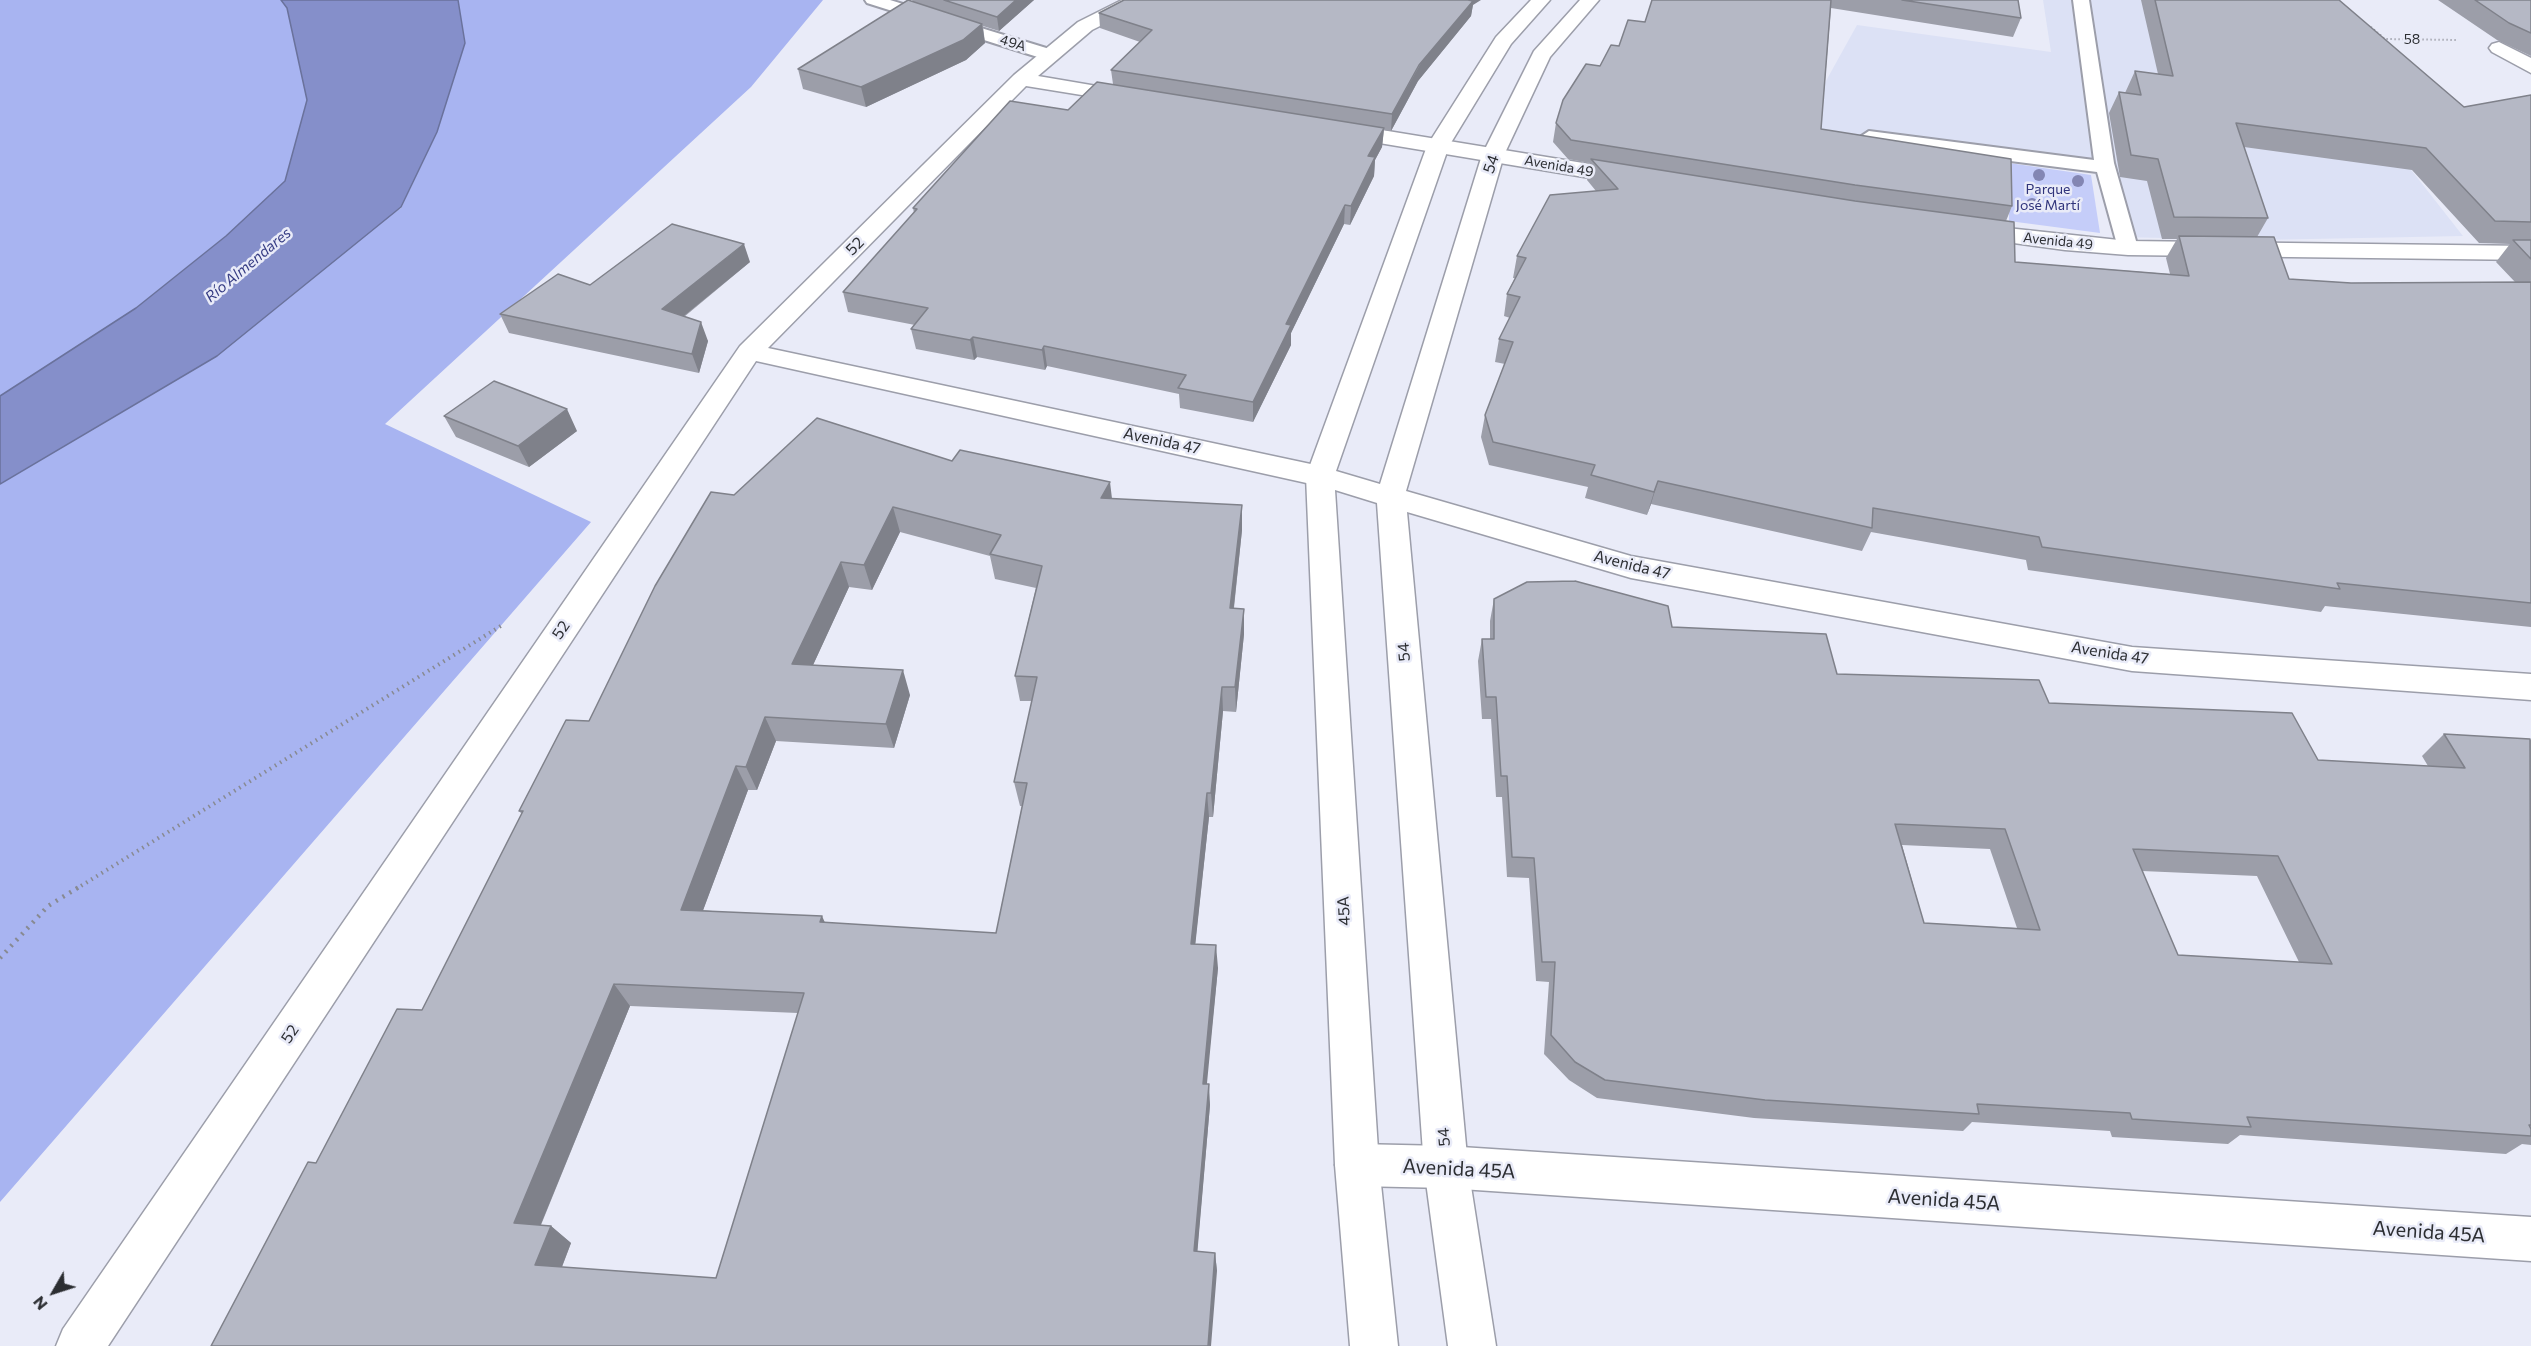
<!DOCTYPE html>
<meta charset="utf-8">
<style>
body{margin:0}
#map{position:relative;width:2531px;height:1346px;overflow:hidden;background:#e9ebf8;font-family:Commissioner,sans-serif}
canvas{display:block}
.north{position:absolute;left:24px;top:1262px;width:60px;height:60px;-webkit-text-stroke:4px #e9ebf8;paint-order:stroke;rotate:231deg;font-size:16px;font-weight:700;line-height:24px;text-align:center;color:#2c2e32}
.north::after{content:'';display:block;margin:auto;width:21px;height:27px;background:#2c2e32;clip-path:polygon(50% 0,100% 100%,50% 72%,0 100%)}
</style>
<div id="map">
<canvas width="2531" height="1346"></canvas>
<div class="north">N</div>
</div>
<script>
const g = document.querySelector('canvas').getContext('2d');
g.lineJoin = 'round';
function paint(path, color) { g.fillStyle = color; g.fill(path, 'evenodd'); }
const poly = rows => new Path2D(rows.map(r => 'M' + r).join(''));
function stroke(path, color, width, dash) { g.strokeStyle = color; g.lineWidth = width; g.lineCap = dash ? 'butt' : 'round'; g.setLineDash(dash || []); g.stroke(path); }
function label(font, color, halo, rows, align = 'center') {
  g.font = font + ' Commissioner,sans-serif'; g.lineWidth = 5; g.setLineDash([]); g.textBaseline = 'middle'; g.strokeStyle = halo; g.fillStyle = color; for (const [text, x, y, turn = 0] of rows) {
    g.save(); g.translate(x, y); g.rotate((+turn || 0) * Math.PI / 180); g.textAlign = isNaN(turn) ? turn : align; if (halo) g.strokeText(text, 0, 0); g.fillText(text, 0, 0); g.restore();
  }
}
paint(poly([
 [2043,0,2202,0,2401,157,2463,236,2260,240,2118,237,2096,170,1801,126,1857,25,2051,52]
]), '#dce1f5');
paint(poly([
 [2009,163,2091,175,2100,233,2009,221]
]), '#c5cdf9');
paint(poly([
 [0,0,281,0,287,8,307,100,285,181,226,236,136,308,0,396],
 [458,0,823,0,751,87,385,424,591,522,0,1202,0,484,401,208,437,132,465,43]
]), '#a8b4f1');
const water = poly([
 [281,0,458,0,465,43,437,132,401,207,217,356,0,484,0,396,136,308,226,236,285,181,307,100,287,8,281,0]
]);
paint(water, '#858fca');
stroke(water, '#6a729c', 1.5);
const lane = poly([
 [865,0,890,0,1056,51,1059,55,1056,59,1044,59,867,3,865,0],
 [2073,0,2089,0,2114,163,2138,248,2135,252,2128,254,2121,252,2118,248,2097,172,1869,143,1860,137,1869,131,2094,160,2073,0]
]);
const street = poly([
 [1122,0,1146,0,1144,4,1092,30,1038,76,1138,93,1141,97,1138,101,1131,103,1026,86,768,348,1320,466,1330,469,1334,476,1330,483,1320,486,756,361,108,1346,56,1346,63,1329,740,346,1014,75,1078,22,1122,0],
 [2499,42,2531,58,2531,73,2492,52,2489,48,2492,44,2499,42],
 [1339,123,1632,171,1640,173,1643,178,1640,183,1632,185,1331,135,1328,130,1331,125,1339,123],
 [1970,224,2128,241,2531,246,2531,260,2128,255,2065,250,1962,236,1958,231,1962,226,1970,224],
 [1357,1144,1446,1146,2531,1217,2531,1261,1446,1188,1357,1186,1342,1180,1335,1165,1342,1150,1357,1144]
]);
const secondary = poly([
 [1531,0,1550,0,1511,44,1449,146,1336,471,1380,484,1482,155,1534,51,1580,0,1599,0,1550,57,1504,155,1406,491,1631,556,2132,647,2531,674,2531,700,2132,671,1631,578,1407,512,1468,1167,1496,1346,1448,1346,1424,1167,1377,503,1335,490,1379,1165,1398,1346,1350,1346,1335,1165,1306,476,1427,146,1496,37,1531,0]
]);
stroke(lane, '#9c9eaa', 4);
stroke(street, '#9c9eaa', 3);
stroke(secondary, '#9c9eaa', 3);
stroke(poly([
 [2371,27,2385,39,2458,40]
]), '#888a92', 2, [1, 3]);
stroke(poly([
 [76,889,504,624]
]), '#888a92', 4, [1.5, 4.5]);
stroke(poly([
 [0,958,48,906,79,887]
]), '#888a92', 4.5, [2, 6]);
paint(lane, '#fff');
paint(street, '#fff');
paint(secondary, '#fff');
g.fillStyle = '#8386b3';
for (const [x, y] of [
 [2039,175],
 [2078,181],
 [2032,204]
]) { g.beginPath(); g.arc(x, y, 6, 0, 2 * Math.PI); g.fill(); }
paint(poly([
 [912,0,1034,0,999,31,983,26,985,43,966,60,866,107,803,89,798,69,913,2],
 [1652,0,2018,0,2021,18,2013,37,1831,8,1821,129,2012,206,2006,221,2015,262,2170,274,2166,258,2177,239,2162,239,2147,181,2120,177,2109,113,2119,92,2125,93,2135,71,2158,74,2141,0,2339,0,2464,107,2531,95,2531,627,2325,606,2321,612,2028,570,2026,560,1871,532,1862,551,1651,504,1647,515,1585,498,1588,487,1489,465,1481,437,1485,415,1505,364,1495,362,1499,339,1510,318,1504,316,1507,294,1515,278,1513,278,1517,256,1596,191,1587,180,1590,163,1568,159,1553,142,1556,123,1600,66,1619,46,1645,22],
 [2244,147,2412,170,2479,243,2510,244,2496,262,2515,282,2351,283,2289,279,2257,237,2268,218],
 [2438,0,2531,0,2531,56,2497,40],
 [1473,4,1471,16,1418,81,1391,131,1384,130,1382,147,1375,160,1374,176,1350,225,1344,224,1291,333,1291,345,1253,422,1180,408,1179,394,1047,366,1045,370,977,357,974,360,916,349,911,329,915,325,848,312,843,292,914,213,913,208,1068,110,1113,84,1111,70,1140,42,1100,28,1099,13],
 [750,262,684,317,708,341,699,373,509,333,500,314,590,285],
 [444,416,577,431,529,467,456,437],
 [952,461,1242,530,1234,608,1244,634,1236,712,1223,711,1213,817,1209,817,1195,944,1218,968,1206,1084,1210,1105,1197,1252,1215,1253,1217,1271,211,1346,316,1163,422,1010,522,814,519,811,589,721,734,495],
 [900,532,990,556,995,579,1036,588,1015,676,1020,701,1032,701,1014,782,1020,806,1022,806,996,933,825,923,703,910,748,790,757,790,776,741,894,748,910,695,813,665,849,587,872,590],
 [630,1006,798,1013,716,1278,562,1267,571,1243,551,1226,541,1225],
 [1494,599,1672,627,1837,674,2049,703,2318,760,2428,766,2422,756,2444,734,2531,740,2531,1145,2522,1144,2506,1154,2240,1135,2228,1144,2112,1137,2110,1131,1972,1122,1963,1131,1754,1118,1597,1098,1569,1080,1544,1054,1549,982,1536,981,1529,878,1507,877,1502,797,1496,797,1491,719,1482,719,1478,661,1482,639,1490,639,1490,621],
 [1902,845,1990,849,2017,928,1924,923],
 [2142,871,2257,876,2299,962,2178,955]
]), '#9c9ea9');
paint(poly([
 [1016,0,1034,0,999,31,997,17],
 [1457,0,1481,0,1473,5,1471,16,1418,81,1391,131,1392,114],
 [982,24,985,43,966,60,866,107,861,87],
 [1384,128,1382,147,1375,160,1374,176,1350,225,1351,206,1368,156],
 [1345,205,1344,224,1291,333,1291,345,1253,422,1253,402,1286,324],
 [744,244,750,262,669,328,662,309],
 [701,322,708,341,699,373,692,354],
 [973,337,977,357,974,360,970,340],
 [1044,346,1047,366,1045,370,1042,350],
 [567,409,577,431,529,467,518,446],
 [1658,481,1651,504,1647,515,1654,492],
 [1110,482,1113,507,1101,498],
 [1242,505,1242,530,1231,633,1230,608],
 [893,507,900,532,872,590,864,565],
 [841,562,849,587,802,689,792,664],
 [1244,609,1244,634,1236,712,1235,687],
 [903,670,910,695,894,748,886,724],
 [1222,687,1223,711,1213,817,1211,793],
 [765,717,776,741,757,790,746,767],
 [736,766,748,790,695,932,681,910],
 [1207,793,1209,817,1193,966,1191,944],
 [822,916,832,938,820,922],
 [1216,945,1218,968,1205,1104,1203,1084],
 [614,984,630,1006,534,1241,514,1223],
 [1209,1084,1210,1105,1196,1268,1194,1251],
 [551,1226,571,1243,556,1282,535,1265],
 [1215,1253,1217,1271,1211,1346,1208,1346]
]), '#7f818a');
const building = poly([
 [908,0,982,24,963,40,861,87,798,69,908,0],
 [944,0,1016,0,997,17,944,0],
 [1124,0,1468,0,1473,1,1419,65,1392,114,1111,70,1152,30,1099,13,1124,0],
 [1652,0,1831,0,1821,129,2011,159,2012,206,1855,185,1571,140,1556,123,1563,100,1586,64,1600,66,1611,45,1619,46,1628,20,1645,22,1652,0],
 [1902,0,2018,0,2021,18,1902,0],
 [2155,0,2339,0,2464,107,2531,95,2531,222,2495,221,2426,148,2236,123,2268,218,2174,217,2158,159,2131,155,2119,92,2141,95,2135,71,2173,76,2155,0],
 [2475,0,2531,0,2531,33,2509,23,2475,0],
 [1097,82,1384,128,1368,156,1375,157,1351,206,1345,205,1286,324,1291,325,1253,402,1178,388,1186,375,1044,346,1042,350,973,337,970,340,911,329,928,308,843,292,917,209,913,208,1010,101,1068,110,1097,82],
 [1591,159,1855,201,2014,222,2015,262,2189,276,2179,236,2274,237,2289,279,2351,283,2531,282,2531,603,2337,583,2340,589,2042,547,2039,537,1873,508,1872,528,1658,481,1654,492,1591,475,1595,465,1493,442,1485,415,1513,342,1499,339,1520,297,1507,294,1526,258,1517,256,1550,195,1618,189,1591,159],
 [672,224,744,244,662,309,701,322,692,354,500,314,558,274,590,285,672,224],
 [2513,240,2531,240,2531,259,2513,240],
 [494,381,567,409,518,446,444,416,494,381],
 [817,418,952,461,960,450,1110,482,1101,498,1242,505,1230,608,1244,609,1235,687,1222,687,1211,793,1207,793,1191,944,1216,945,1203,1084,1209,1084,1194,1251,1215,1253,1208,1346,211,1346,308,1162,316,1163,397,1009,422,1010,523,811,519,811,566,720,589,721,655,586,711,492,734,495,817,418],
 [893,507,1001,535,990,554,1042,566,1015,676,1037,677,1014,782,1027,783,996,933,820,922,822,916,681,910,736,766,746,767,765,717,886,724,903,670,792,664,841,562,864,565,893,507],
 [614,984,804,993,716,1278,535,1265,551,1226,514,1223,614,984],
 [1575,581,1668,606,1672,627,1826,634,1837,674,2039,680,2049,703,2292,713,2318,760,2465,768,2444,734,2530,739,2531,1125,2529,1125,2531,1129,2531,1136,2247,1117,2251,1127,2132,1119,2130,1113,1977,1104,1979,1114,1765,1100,1605,1080,1575,1062,1551,1035,1555,962,1542,962,1534,858,1512,857,1507,776,1501,776,1496,697,1486,697,1482,639,1494,639,1494,599,1527,582,1575,581],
 [1895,824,2005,829,2040,930,1924,923,1895,824],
 [2133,849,2278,856,2332,964,2178,955,2133,849]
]);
paint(building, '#b5b8c5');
stroke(building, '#7f818a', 1.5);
label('14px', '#2c2e32', '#e9ebf8', [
 ["58",2412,39],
 ["49A",1013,43,17],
 ["Avenida 49",1559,166,10],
 ["Avenida 49",2058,241,6]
]);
label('14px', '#30347b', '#e9ebf8', [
 ["Parque",2048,189],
 ["José Martí",2048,205]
]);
label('italic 15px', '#363c83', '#e9ebf8', [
 ["Río Almendares",248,265,-40]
]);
label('16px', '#2c2e32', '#e9ebf8', [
 ["54",1491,164,-71],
 ["52",855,246,-45],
 ["Avenida 47",1162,441,12],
 ["Avenida 47",1632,565,14],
 ["52",561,630,-56],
 ["54",1404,652,-95],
 ["Avenida 47",2110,653,9],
 ["45A",1344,911,-93],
 ["52",290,1034,-56],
 ["54",1444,1137,-95]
]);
label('20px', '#2c2e32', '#e9ebf8', [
 ["Avenida 45A",1459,1169,3],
 ["Avenida 45A",1944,1200,4],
 ["Avenida 45A",2429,1232,4]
]);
</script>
